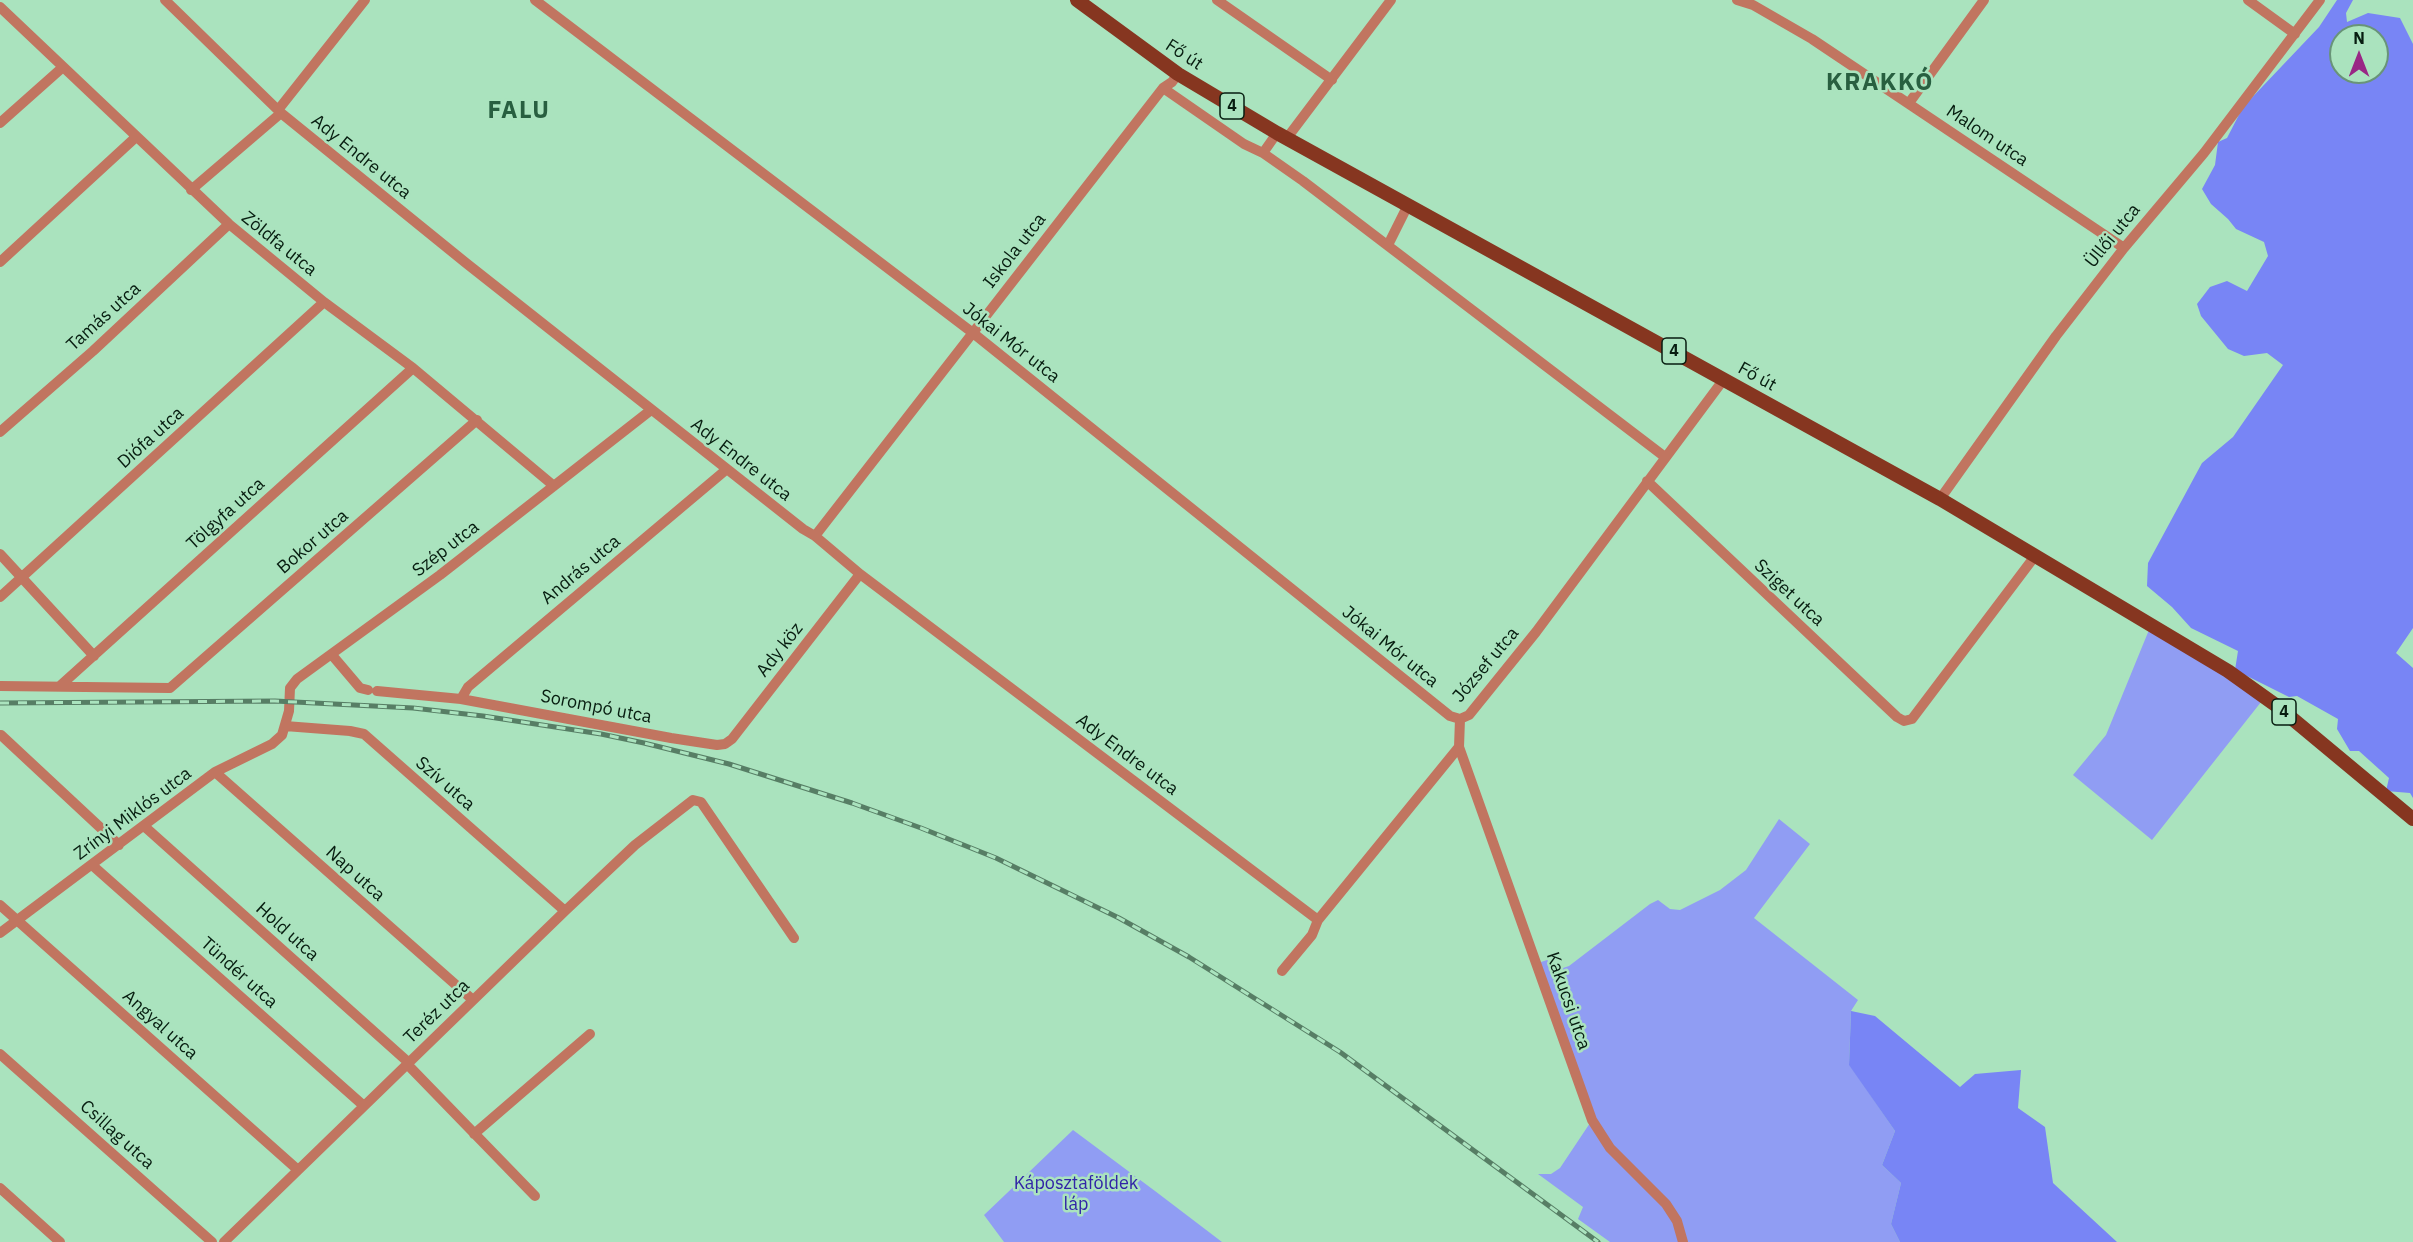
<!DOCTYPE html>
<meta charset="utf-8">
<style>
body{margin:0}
#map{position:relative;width:2413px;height:1242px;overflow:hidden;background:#aae3be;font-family:"IBM Plex Sans",sans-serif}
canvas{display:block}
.north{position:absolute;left:2329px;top:24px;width:60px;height:60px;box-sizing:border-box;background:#aae3be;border:2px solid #699478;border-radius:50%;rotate:0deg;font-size:16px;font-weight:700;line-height:24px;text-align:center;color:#071d10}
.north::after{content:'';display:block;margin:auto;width:21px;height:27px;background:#992785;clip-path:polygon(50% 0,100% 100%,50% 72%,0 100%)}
</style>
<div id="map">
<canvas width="2413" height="1242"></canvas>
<div class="north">N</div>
</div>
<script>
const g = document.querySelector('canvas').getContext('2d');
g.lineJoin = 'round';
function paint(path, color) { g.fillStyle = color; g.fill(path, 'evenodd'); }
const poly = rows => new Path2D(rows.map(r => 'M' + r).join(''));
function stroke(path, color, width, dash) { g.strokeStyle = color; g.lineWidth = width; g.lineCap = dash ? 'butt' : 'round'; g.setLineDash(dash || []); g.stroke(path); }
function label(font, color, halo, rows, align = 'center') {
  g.font = font + ' "IBM Plex Sans",sans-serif'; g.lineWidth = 5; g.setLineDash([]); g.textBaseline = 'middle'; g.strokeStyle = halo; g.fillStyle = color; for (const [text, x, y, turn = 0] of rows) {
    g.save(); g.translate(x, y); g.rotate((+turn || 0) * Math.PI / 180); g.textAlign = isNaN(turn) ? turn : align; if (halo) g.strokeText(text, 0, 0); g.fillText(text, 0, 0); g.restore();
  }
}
paint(poly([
 [2151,625,2265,697,2152,840,2073,775,2106,735],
 [1779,819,1810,844,1754,918,1858,1000,1851,1011,1849,1064,1895,1131,1882,1165,1901,1183,1891,1224,1900,1242,1610,1242,1578,1219,1583,1207,1538,1174,1551,1174,1560,1168,1592,1120,1538,963,1547,960,1560,969,1569,966,1650,904,1658,900,1670,909,1680,910,1720,890,1746,870],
 [1073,1130,1155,1191,1222,1242,1004,1242,984,1215]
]), '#909df3');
paint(poly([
 [2337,0,2353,0,2346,13,2347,22,2368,13,2400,18,2413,44,2413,628,2396,653,2413,668,2413,798,2410,793,2386,791,2389,778,2359,751,2350,751,2337,729,2338,719,2297,696,2289,697,2235,670,2238,651,2191,628,2172,607,2147,586,2148,563,2202,463,2233,437,2283,365,2267,353,2244,356,2228,349,2201,316,2197,304,2210,287,2227,281,2247,291,2268,256,2264,242,2236,229,2228,219,2211,204,2202,189,2215,165,2218,142,2227,138,2243,107,2319,27],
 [2341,36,2377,36,2377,72,2341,72],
 [1851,1011,1875,1016,1960,1087,1975,1074,2021,1070,2018,1108,2045,1127,2053,1183,2117,1242,1900,1242,1891,1224,1901,1183,1882,1165,1895,1131,1849,1065]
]), '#7885f5');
stroke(poly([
 [165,0,281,113,466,263,803,529,815,536,860,574,1318,920],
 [535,0,973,333,1450,716,1460,719],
 [1217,0,1332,80],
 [1737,0,1753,5,1812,39,2124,248],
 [2248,0,2295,34],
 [0,7,229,224,324,302,413,368,554,486],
 [1163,88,1244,144,1263,153,1303,181,1665,457],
 [1909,103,1984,0],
 [278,110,365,0],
 [0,123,63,67],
 [1287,138,1391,0],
 [1263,153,1277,133],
 [191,190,281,113],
 [1388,245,1408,205],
 [0,262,136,137],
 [0,432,93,351,229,224],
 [1647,481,1897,717,1904,721,1912,719,2035,556],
 [1940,499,2056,336,2124,248,2204,153,2320,0],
 [815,536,1163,88,1172,82,1178,74],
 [0,554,94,656],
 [0,597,324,302],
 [332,655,360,688,368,690],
 [61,685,413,368],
 [0,686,170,688,477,420],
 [377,691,461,699,671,738,717,745,725,744,732,739,860,574],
 [461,699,468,687,727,469],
 [285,726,350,731,364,734,565,911],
 [1,735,119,845],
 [1459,747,1592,1120,1610,1148,1666,1204,1677,1221,1683,1242],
 [215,772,473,1000],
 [144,826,408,1062],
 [92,865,364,1106],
 [0,905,298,1170],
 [0,933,215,772,272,744,282,735,289,711,290,688,297,679,440,575,651,410],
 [1282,971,1312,935,1318,920,1459,747,1460,719,1469,715,1536,632,1724,379],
 [0,1054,212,1242],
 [407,1064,535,1196],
 [474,1134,590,1034],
 [0,1188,60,1242],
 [224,1242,565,911,635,845,693,800,701,802,794,938]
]), '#c17560', 10);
stroke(poly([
 [1077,0,1178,74,1277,133,1940,499,2228,671,2277,706,2413,819]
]), '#863620', 14);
const rail = poly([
 [0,703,275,701,413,708,483,716,601,734,644,743,729,764,852,803,921,828,996,858,1119,918,1189,957,1340,1052,1598,1242]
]);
stroke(rail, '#577e65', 5);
stroke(rail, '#aae3be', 3, [9]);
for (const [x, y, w] of [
 [1232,106,24],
 [1674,351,24],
 [2284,712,24]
]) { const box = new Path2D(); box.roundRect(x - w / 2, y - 13, w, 26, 4.5); g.fillStyle = '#aae3be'; g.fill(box); stroke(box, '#071d10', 1.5); }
label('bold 16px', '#071d10', null, [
 ["4",1232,106],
 ["4",1674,351],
 ["4",2284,712]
]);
label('18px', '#071d10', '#aae3be', [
 ["Fő út",1184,55,33],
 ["Malom utca",1987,136,34],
 ["Ady Endre utca",361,157,39],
 ["Üllői utca",2113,236,-51],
 ["Zöldfa utca",279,244,39],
 ["Iskola utca",1015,251,-52],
 ["Tamás utca",104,317,-42],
 ["Jókai Mór utca",1011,343,38],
 ["Fő út",1757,377,29],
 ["Diófa utca",151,438,-42],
 ["Ady Endre utca",741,460,38],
 ["Tölgyfa utca",226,514,-42],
 ["Bokor utca",313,542,-41],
 ["Szép utca",446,549,-38],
 ["András utca",581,570,-40],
 ["Sziget utca",1789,593,43],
 ["Jókai Mór utca",1390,647,39],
 ["Ady köz",780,650,-52],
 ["József utca",1486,665,-50],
 ["Sorompó utca",596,707,11],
 ["Ady Endre utca",1127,755,37],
 ["Szív utca",445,784,41],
 ["Zrínyi Miklós utca",133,814,-37],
 ["Nap utca",355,874,42],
 ["Hold utca",287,932,42],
 ["Tündér utca",239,973,42],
 ["Kakucsi utca",1568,1001,71],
 ["Teréz utca",437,1012,-44],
 ["Angyal utca",160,1025,42],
 ["Csillag utca",117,1135,42]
]);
label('18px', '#3124a7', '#aae3be', [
 ["Káposztaföldek",1076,1184],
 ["láp",1076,1205]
]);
g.letterSpacing = '1.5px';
label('bold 24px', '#285f40', '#aae3be', [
 ["KRAKKÓ",1880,83],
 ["FALU",519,111]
]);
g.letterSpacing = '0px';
</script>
